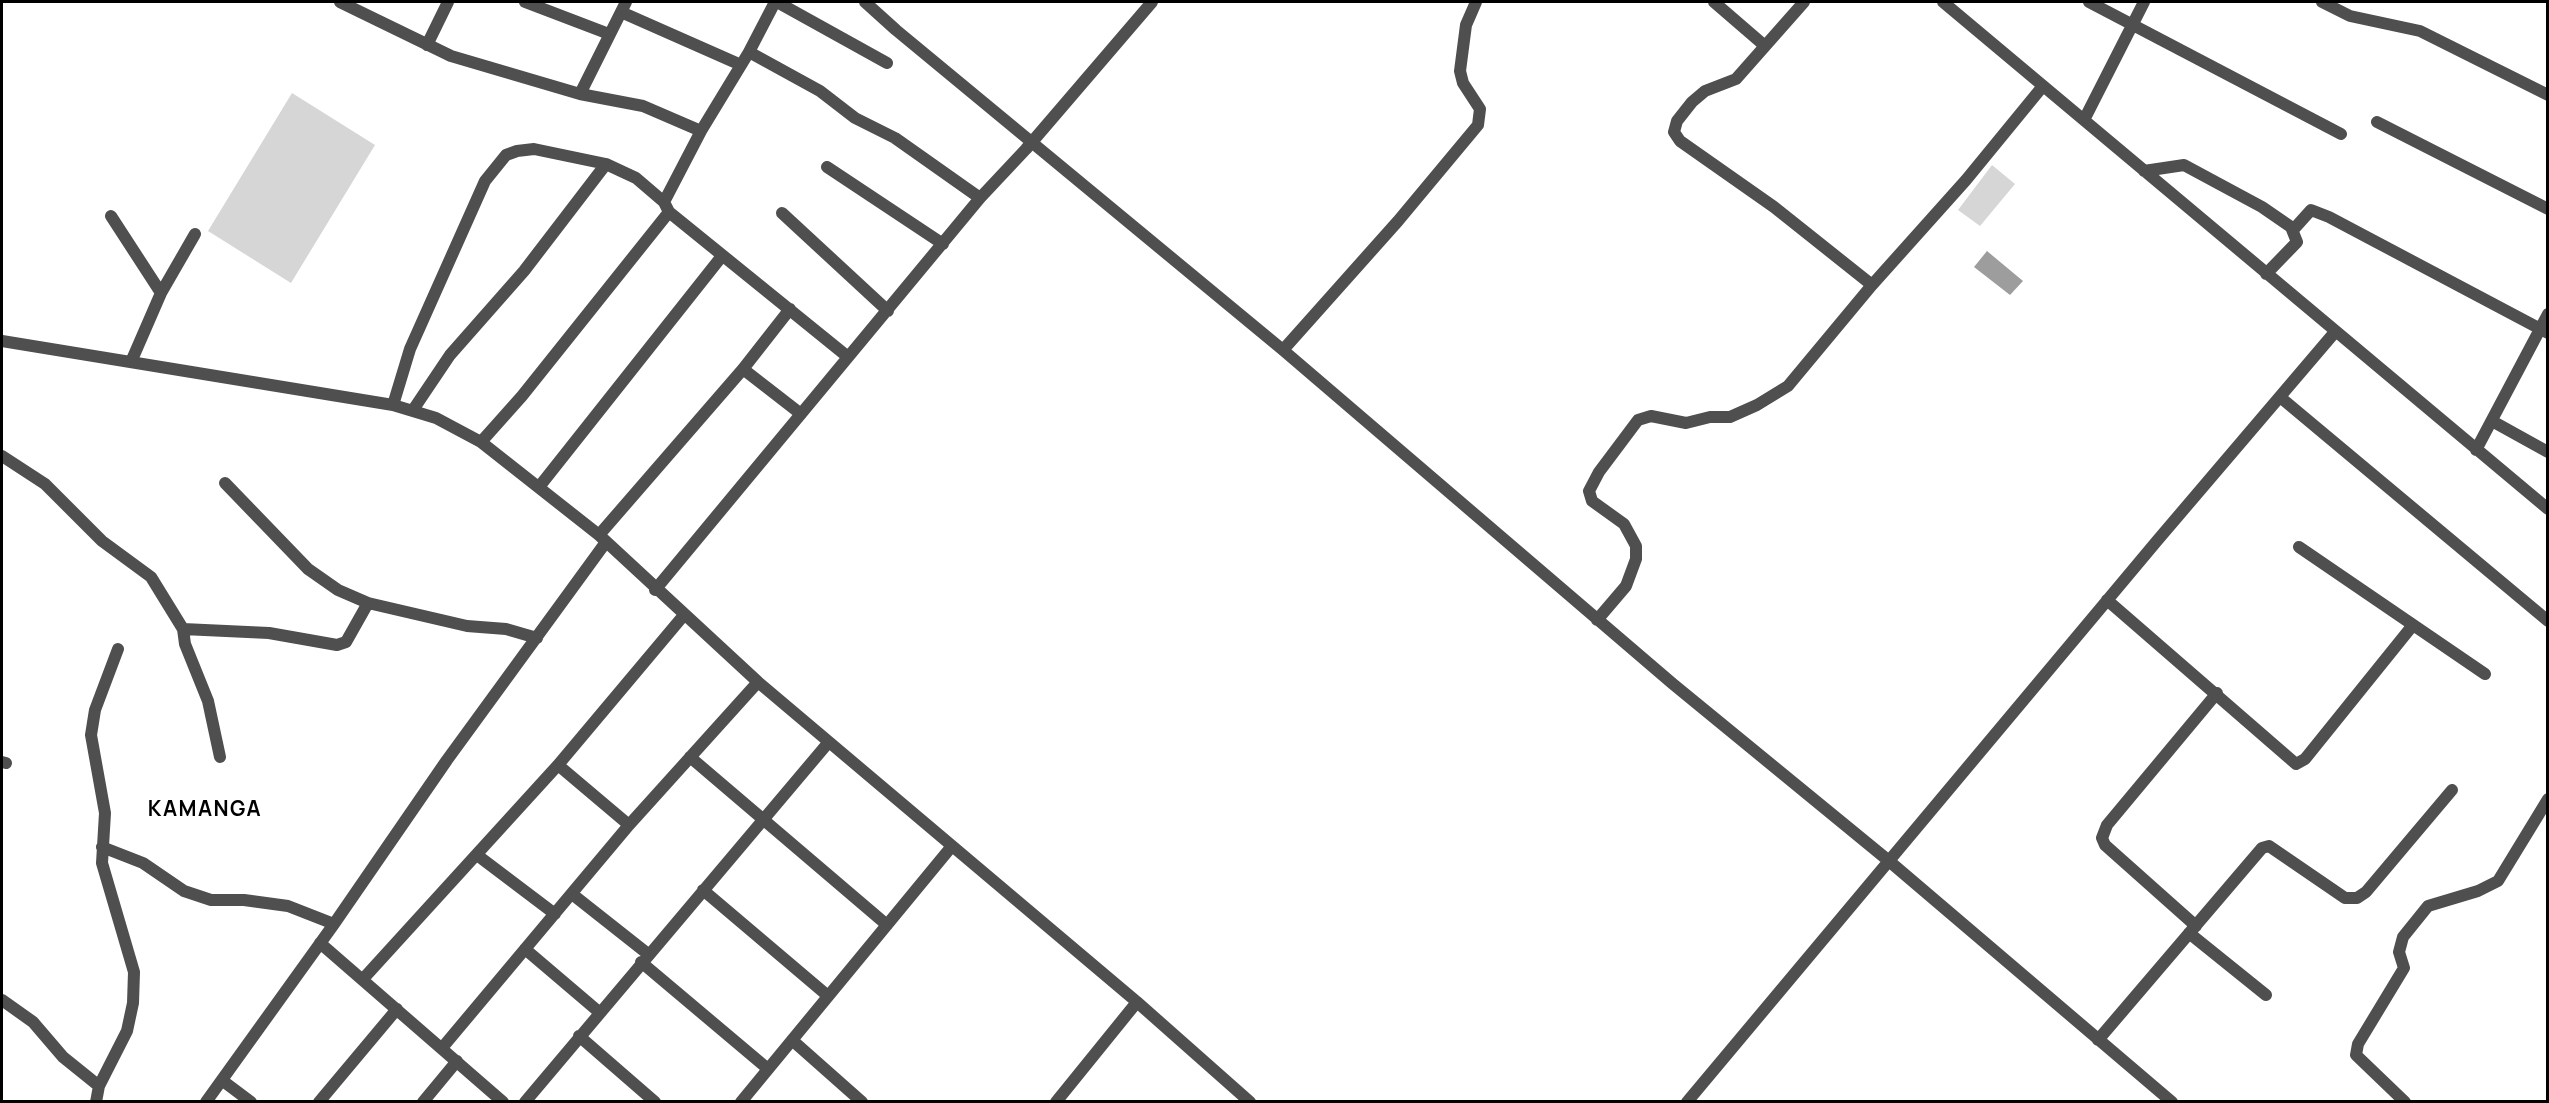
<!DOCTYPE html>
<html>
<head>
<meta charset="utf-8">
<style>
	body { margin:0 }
	#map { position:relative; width:2549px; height:1103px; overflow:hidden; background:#fff; font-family:Manrope,sans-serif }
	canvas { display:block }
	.frame { position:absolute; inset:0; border:3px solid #000; pointer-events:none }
</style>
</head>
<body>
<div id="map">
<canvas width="2549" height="1103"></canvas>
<div class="frame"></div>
</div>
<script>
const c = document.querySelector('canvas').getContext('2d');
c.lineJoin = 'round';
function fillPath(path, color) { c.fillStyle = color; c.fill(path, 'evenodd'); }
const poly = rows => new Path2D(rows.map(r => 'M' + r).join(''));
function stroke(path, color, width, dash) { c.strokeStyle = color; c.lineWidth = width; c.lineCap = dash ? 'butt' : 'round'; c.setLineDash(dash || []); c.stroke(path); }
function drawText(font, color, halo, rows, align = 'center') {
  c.font = font + ' Manrope,sans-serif'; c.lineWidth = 4.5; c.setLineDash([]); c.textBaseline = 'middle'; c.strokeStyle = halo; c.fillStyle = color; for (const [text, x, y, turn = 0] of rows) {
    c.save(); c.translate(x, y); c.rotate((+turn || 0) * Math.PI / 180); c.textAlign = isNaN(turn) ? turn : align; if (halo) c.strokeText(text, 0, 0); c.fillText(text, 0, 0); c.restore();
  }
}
fillPath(poly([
	[292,93,375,145,291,283,208,231],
	[1992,165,2015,184,1980,226,1958,210]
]), '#d6d6d6');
fillPath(poly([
	[1987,251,2023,281,2010,295,1974,267]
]), '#9d9d9d');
stroke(poly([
	[340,2,451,56,580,94,643,106,701,131,664,202],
	[525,2,609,34],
	[777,2,887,63],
	[865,2,896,30,1283,350,1673,684,1889,861,2172,1102],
	[1714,2,1765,46],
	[1804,2,1736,79,1705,91,1692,102,1677,121,1674,132,1680,141,1774,207,1872,285],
	[1943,2,2548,509],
	[2089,2,2341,134],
	[2322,2,2350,16,2420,31,2548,95],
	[621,12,741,65],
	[427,45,448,2],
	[749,52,820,91,855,118,895,138,980,198],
	[580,94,626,2],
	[2084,120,2144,2],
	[2377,122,2548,209],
	[701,131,749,52,775,2],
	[827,167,943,244],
	[2144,171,2184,165,2262,207,2291,227,2297,242,2266,274],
	[782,213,888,311],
	[111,216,161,293],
	[2293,230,2311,210,2329,217,2548,333],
	[2,341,393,405,436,418,481,442,599,535,758,682,1137,1002,1250,1102],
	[1283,350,1398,221,1478,125,1480,109,1463,83,1460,71,1466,25,1476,2],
	[131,362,161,293,195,234],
	[743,369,801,414],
	[2280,397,2548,621],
	[393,405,410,349,485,181,506,155,517,151,534,149,606,164,636,178,664,202,669,212,848,357],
	[413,410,450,355,524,271,606,164],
	[2492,421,2548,452],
	[481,442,522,396,669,212],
	[2476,450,2548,314],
	[2,456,45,484,102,541,151,577,183,629,185,644,208,701,220,757],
	[225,483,308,569,338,590,368,603,467,626,506,629,537,638],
	[539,487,722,256],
	[599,535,743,369,790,309],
	[2299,547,2485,674],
	[655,590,980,198,1026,149,1152,2],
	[2107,600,2296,764,2305,759,2413,625],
	[1597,620,1626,586,1636,559,1636,546,1624,524,1592,501,1589,491,1599,472,1638,420,1651,416,1686,423,1710,417,1730,417,1757,405,1788,386,1872,285,1966,180,2043,86],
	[183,629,269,633,337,645,346,642,368,603],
	[690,757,887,925],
	[2,762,6,763],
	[558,765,629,825],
	[102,847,143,863,184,891,211,900,244,900,288,906,334,924],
	[477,855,555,914],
	[703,890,828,996],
	[572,894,648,954],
	[2196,926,2105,845,2102,838,2107,825,2217,693],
	[2189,933,2266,995],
	[320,943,503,1102],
	[525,949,599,1012],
	[641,962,768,1069],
	[363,979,558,765,684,615],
	[2,1000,33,1022,63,1057,99,1086],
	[579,1036,655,1102],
	[792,1040,862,1102],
	[2098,1040,2262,848,2269,846,2345,898,2357,898,2366,892,2452,790],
	[442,1048,629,825,758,682],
	[223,1081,251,1102],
	[96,1102,99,1086,127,1031,133,1003,134,972,102,863,105,813,91,735,95,710,118,649],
	[206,1102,334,924,447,760,606,542],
	[319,1102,397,1009],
	[423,1102,457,1061],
	[525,1102,828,743],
	[741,1102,952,846],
	[1056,1102,1137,1002],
	[1687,1102,2156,542,2335,332],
	[2405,1102,2356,1055,2358,1044,2404,968,2399,952,2403,937,2428,906,2478,891,2498,881,2548,799]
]), '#4f4f4f', 12);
c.letterSpacing = '1.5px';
drawText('bold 21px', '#000', '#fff', [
	["KAMANGA",205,810]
]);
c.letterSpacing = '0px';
</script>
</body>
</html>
